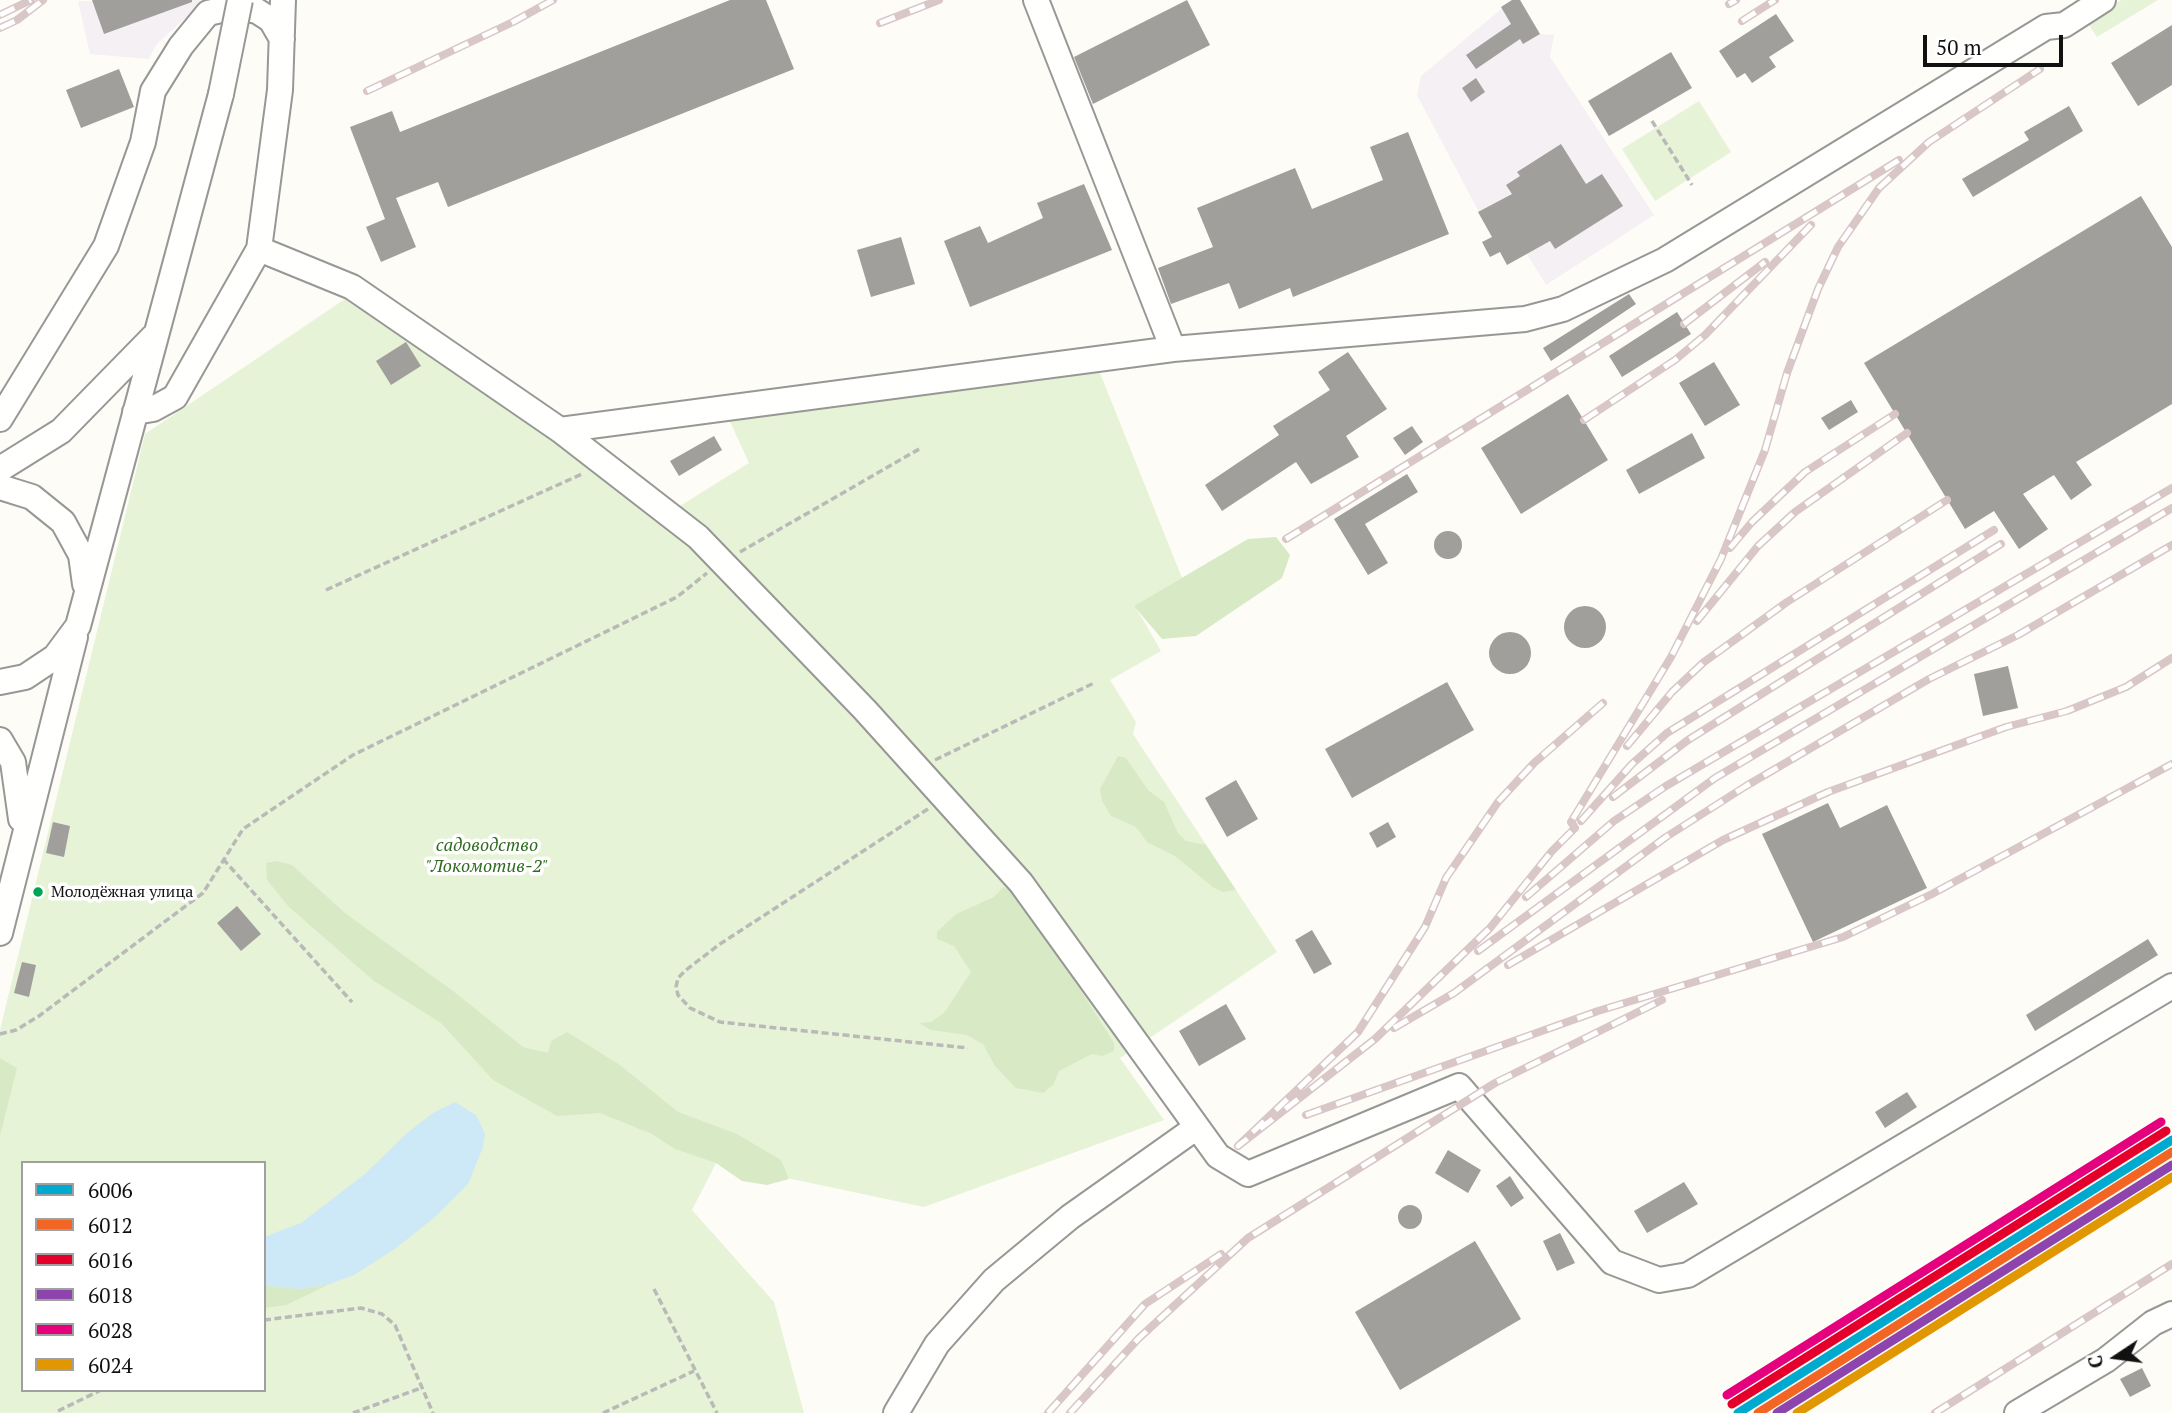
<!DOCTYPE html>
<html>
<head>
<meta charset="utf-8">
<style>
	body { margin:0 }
	#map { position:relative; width:2172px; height:1413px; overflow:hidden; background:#fdfcf7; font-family:"PT Serif",serif }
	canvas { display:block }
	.legend { position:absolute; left:21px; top:1161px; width:245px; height:231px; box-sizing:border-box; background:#fff; border:2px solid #a0a0a0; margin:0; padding:9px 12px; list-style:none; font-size:21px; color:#111 }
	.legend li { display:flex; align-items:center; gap:14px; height:35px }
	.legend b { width:35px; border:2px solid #a0a0a0 }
	.north { position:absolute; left:2081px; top:1322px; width:70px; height:70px; -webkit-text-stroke:5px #fff; paint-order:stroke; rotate:257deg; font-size:19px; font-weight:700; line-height:28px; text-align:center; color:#111 }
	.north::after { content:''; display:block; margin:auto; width:24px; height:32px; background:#111; clip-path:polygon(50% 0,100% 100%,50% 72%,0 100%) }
	.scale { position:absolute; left:1923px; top:35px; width:140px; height:32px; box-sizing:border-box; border:4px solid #111; border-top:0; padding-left:9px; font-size:21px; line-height:24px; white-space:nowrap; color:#111; -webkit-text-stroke:5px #fff; paint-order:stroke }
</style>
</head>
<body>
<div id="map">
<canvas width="2172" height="1413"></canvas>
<ul class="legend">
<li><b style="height:9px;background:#00a9ce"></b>6006</li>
<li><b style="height:9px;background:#f26522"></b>6012</li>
<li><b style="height:9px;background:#e4002b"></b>6016</li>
<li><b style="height:9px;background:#8e44ad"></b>6018</li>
<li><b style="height:9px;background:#e5007d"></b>6028</li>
<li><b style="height:9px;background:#e09702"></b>6024</li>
</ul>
<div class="north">С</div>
<div class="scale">50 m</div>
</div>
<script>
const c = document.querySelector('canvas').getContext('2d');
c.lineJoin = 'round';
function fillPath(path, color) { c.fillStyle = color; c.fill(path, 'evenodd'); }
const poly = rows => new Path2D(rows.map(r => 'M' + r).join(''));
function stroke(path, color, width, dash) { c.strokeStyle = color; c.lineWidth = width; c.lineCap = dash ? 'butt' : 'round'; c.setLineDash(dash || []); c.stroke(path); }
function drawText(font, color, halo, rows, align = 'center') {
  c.font = font + ' "PT Serif",serif'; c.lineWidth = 7; c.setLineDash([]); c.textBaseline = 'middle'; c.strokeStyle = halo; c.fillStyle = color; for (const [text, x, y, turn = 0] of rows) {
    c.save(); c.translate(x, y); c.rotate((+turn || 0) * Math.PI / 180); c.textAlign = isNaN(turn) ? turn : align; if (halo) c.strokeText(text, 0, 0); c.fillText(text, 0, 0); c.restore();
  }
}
fillPath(poly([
	[205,0,156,45,149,59,90,54,78,1],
	[1512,0,1520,0,1540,34,1554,35,1550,57,1654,215,1546,285,1527,254,1507,265,1417,95,1421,76]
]), '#f5f0f3');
fillPath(poly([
	[2121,0,2158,0,2097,37,2087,22],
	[1699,101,1731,152,1655,201,1622,149],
	[345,299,586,462,659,519,749,463,727,415,1098,368,1182,578,1135,606,1161,651,1110,680,1136,722,1133,734,1277,952,1120,1058,1164,1120,924,1207,716,1163,692,1210,774,1302,804,1413,0,1413,0,1030,145,434],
	[23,1163,264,1163,264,1390,23,1390]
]), '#e7f3d7');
fillPath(poly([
	[1276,537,1290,555,1282,578,1196,636,1162,639,1134,606,1248,539],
	[1118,756,1126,758,1148,790,1164,802,1178,833,1186,841,1206,845,1236,890,1223,892,1214,888,1175,856,1147,842,1136,827,1111,816,1102,801,1100,789],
	[277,861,292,865,345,913,453,991,523,1047,548,1053,551,1041,567,1032,620,1065,678,1112,737,1134,781,1160,789,1179,767,1185,742,1181,716,1163,675,1149,652,1134,600,1113,557,1116,493,1080,441,1023,374,981,289,907,267,880,266,863],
	[1003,887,1012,890,1042,929,1114,1043,1114,1051,1102,1056,1092,1054,1059,1071,1053,1085,1043,1093,1016,1088,995,1066,983,1044,967,1035,931,1030,919,1023,931,1022,945,1012,971,972,954,946,937,939,937,932,956,914,994,897],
	[0,1058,17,1068,0,1136],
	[330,1284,286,1305,264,1308,264,1285,299,1289]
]), '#d8eac5');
fillPath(poly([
	[455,1102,476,1115,485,1134,483,1147,468,1184,435,1217,396,1248,354,1275,330,1284,299,1289,264,1285,264,1237,301,1223,365,1174,407,1133,433,1113]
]), '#cde8f7');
fillPath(poly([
	[92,0,192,0,192,2,104,34],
	[730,0,766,0,794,69,448,207,438,182,396,198,416,247,381,262,366,227,385,219,350,127,392,111,400,132],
	[1187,0,1210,45,1093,104,1074,57],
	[1512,0,1520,0,1540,34,1523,44,1520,39,1476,69,1466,55,1511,24,1501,7],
	[1776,14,1794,41,1769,57,1776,67,1752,83,1745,73,1737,78,1719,51],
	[2172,25,2172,85,2138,106,2111,63],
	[1671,52,1692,88,1609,136,1588,101],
	[119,69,134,107,81,128,66,90],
	[1476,78,1485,92,1471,102,1462,88],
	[2069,106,2083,131,1973,197,1962,179,2029,140,2024,132],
	[1408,132,1449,234,1293,297,1290,288,1239,309,1229,283,1171,304,1158,268,1213,247,1197,208,1295,168,1312,209,1383,180,1370,147],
	[1561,144,1586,184,1602,174,1623,206,1555,249,1550,241,1507,265,1500,252,1490,257,1482,242,1492,237,1478,212,1512,194,1506,185,1520,176,1517,172],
	[1084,184,1112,250,970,307,944,241,980,226,988,243,1043,218,1037,203],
	[2141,196,2172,247,2172,404,2076,462,2092,485,2071,500,2054,475,2023,494,2048,529,2019,549,1994,511,1965,529,1864,363],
	[901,237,915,284,871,297,857,250],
	[1629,294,1636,304,1551,361,1543,348],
	[1677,312,1691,334,1622,377,1609,356],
	[406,342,421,366,391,385,376,361],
	[1348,352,1387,409,1346,436,1359,457,1311,484,1296,462,1222,511,1205,485,1279,435,1273,426,1330,390,1318,372],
	[1714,362,1740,405,1705,426,1679,383],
	[1568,394,1608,460,1521,514,1481,448],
	[1851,400,1858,412,1829,430,1821,418],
	[1412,426,1423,442,1405,455,1393,438],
	[1692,433,1705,458,1639,494,1626,470],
	[714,436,722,450,679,476,670,461],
	[1407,474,1418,492,1365,524,1388,563,1368,575,1334,519],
	'1434 545a14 14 0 1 1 28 0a14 14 0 1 1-28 0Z',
	'1564 627a21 21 0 1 1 42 0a21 21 0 1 1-42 0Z',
	'1489 653a21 21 0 1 1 42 0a21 21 0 1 1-42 0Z',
	[2008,666,2018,708,1983,716,1974,674],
	[1447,682,1474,730,1352,798,1325,749],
	[1236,780,1258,819,1227,837,1205,798],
	[1828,803,1840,828,1887,805,1927,888,1813,942,1762,834],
	[53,822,70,826,64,857,46,853],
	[1388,822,1396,837,1377,848,1369,833],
	[237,906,261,934,241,951,217,923],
	[1312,930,1332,964,1314,974,1295,940],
	[2148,939,2158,955,2035,1031,2026,1015],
	[22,962,36,965,29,997,14,993],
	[1226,1004,1246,1039,1199,1066,1179,1031],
	[1907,1092,1917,1107,1885,1128,1875,1112],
	[1448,1150,1481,1170,1468,1193,1435,1173],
	[1510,1176,1524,1198,1511,1207,1496,1186],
	[1684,1182,1698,1204,1647,1233,1634,1211],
	'1398 1217a12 12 0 1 1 24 0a12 12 0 1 1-24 0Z',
	[1560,1233,1575,1263,1557,1271,1543,1241],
	[1475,1241,1521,1319,1400,1390,1355,1312],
	[2142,1368,2151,1386,2130,1397,2120,1379]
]), '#a19f9c');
const minor = poly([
	[1036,0,1173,349],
	[259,249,280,90,283,0],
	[135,412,153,409,175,397,259,249,352,287,560,430,698,537,865,710,1021,883,1218,1156,1248,1174,1459,1086,1612,1262,1659,1280,1688,1275,2172,986],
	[0,419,106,246,143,142,153,91,181,46,208,13,234,7,257,11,271,20,282,39],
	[560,430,1173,349,1525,319,1563,309,1665,260,2046,27,2064,25,2103,0],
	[0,469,61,431,153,337],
	[0,487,32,497,63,522,81,555,85,584],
	[0,682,25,677,55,657,78,626,221,94],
	[0,740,13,762,21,819],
	[0,933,75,637],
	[896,1413,937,1344,994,1280,1070,1217,1197,1127],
	[2017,1413,2106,1360,2153,1323,2172,1314]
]);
stroke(minor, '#979795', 28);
stroke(poly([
	[1652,121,1692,185],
	[740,552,921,448],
	[326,590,582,474],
	[935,760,1094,683],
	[928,809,720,944,686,970,678,978,676,987,678,995,690,1008,720,1022,968,1048],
	[223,859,352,1002],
	[0,1034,16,1030,39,1016,203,893,243,829,353,755,677,597,707,573],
	[654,1289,717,1413],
	[264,1320,361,1308,382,1314,395,1325,433,1413],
	[58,1411,101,1390],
	[353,1413,421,1388],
	[603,1413,694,1371]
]), '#b9b9b8', 3.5, [7, 3.5]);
stroke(minor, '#fffffe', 24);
const rail = poly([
	[1729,4,1736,0],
	[0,15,31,0],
	[1742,21,1775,0],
	[880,23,939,0],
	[0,28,17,20,43,0],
	[367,91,513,22,553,0],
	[1684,324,1765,262],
	[1584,420,1675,360,1705,335,1811,225],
	[1286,539,1899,160],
	[1730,548,1752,522,1805,472,1895,414],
	[1697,621,1758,546,1795,512,1907,433],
	[1603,703,1534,763,1498,802,1446,878,1425,927,1358,1032,1238,1146,1375,1039,1490,928,1552,851,1575,828,1571,822,1671,657,1721,559,1765,450,1787,373,1818,289,1838,247,1879,188,1929,142,2040,69],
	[1627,746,1672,692,1704,662,1787,602,1947,500],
	[1613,797,1688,740,2001,544],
	[1581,821,1632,764,1667,733,1994,530],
	[1526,897,1614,821,1666,786,2172,488],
	[1478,951,1715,778,2172,508],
	[1508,965,1723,840,1828,792,2006,727,2067,711,2126,687,2172,658],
	[1394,1028,1454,993,1666,837,1746,786,1929,679,2018,635,2172,545],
	[1306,1115,1598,1011,1843,937,1932,894,2172,764],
	[1048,1413,1145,1304,1221,1254],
	[1070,1413,1138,1339,1248,1238,1495,1083,1662,1000],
	[1935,1413,2172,1264]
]);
stroke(rail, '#d9c6c7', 8);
stroke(rail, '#fff', 5, [16]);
const minorBridge = poly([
	[221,94,240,0]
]);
stroke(minorBridge, '#979795', 28, []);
stroke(minorBridge, '#fffffe', 24);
stroke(poly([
	[1738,1413,2172,1140]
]), '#00a9ce', 9);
stroke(poly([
	[1758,1413,2172,1152]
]), '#f26522', 9);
stroke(poly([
	[1732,1404,2166,1131]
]), '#e4002b', 9);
stroke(poly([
	[1777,1413,2172,1165]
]), '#8e44ad', 9);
stroke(poly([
	[1727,1395,2161,1122]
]), '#e5007d', 9);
stroke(poly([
	[1797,1413,2172,1177]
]), '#e09702', 9);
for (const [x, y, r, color] of [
	[38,892,6,"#00a651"]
]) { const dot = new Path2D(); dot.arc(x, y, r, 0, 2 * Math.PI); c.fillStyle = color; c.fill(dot); stroke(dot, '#fff', 2.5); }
drawText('16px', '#111', '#fff', [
	["Молодёжная улица",51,892]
], 'left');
drawText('italic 18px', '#2f6b1f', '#fff', [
	["садоводство",487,846],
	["\"Локомотив-2\"",487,867]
]);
</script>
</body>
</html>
